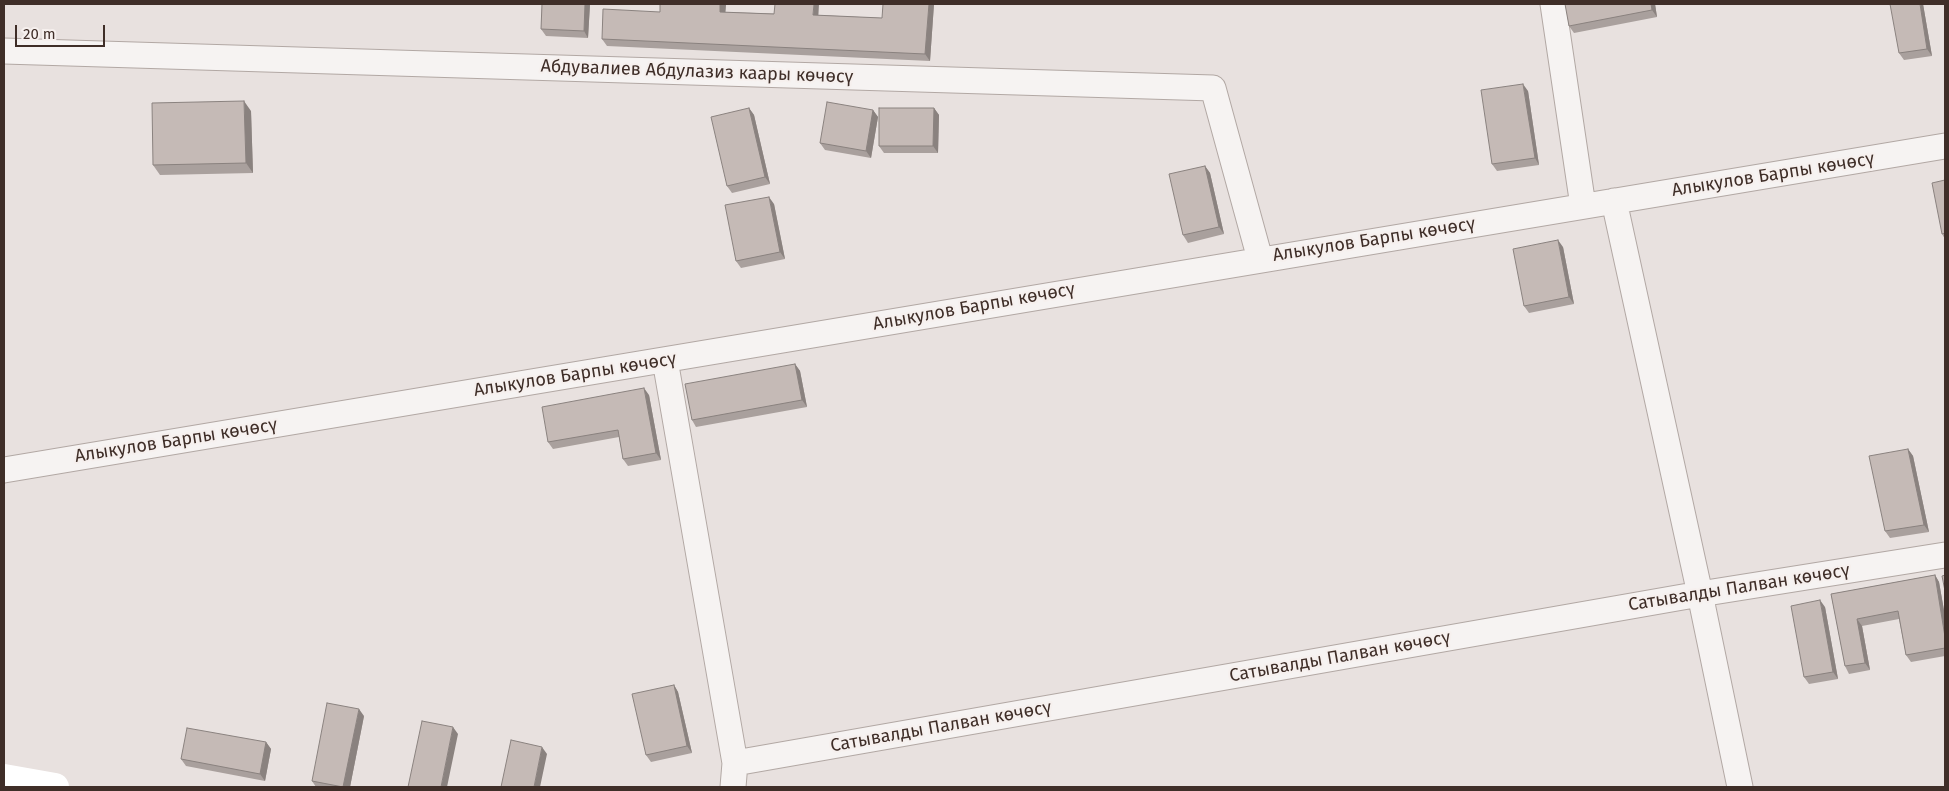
<!DOCTYPE html>
<html>
<head>
<meta charset="utf-8">
<style>
	body { margin:0 }
	#map { position:relative; width:1949px; height:791px; overflow:hidden; background:#e8e1df; font-family:"Fira Sans",sans-serif }
	canvas { display:block }
	.frame { position:absolute; inset:0; border:5px solid #3f2e28; pointer-events:none }
	.scale { position:absolute; left:15px; top:25px; width:90px; height:22px; box-sizing:border-box; border:2px solid #3f2e28; border-top:0; padding-left:6px; font-size:15px; line-height:18px; white-space:nowrap; color:#3f2e28; -webkit-text-stroke:4px #f6f0ee; paint-order:stroke }
</style>
</head>
<body>
<div id="map">
<canvas width="1949" height="791"></canvas>
<div class="frame"></div>
<div class="scale">20 m</div>
</div>
<script>
const c = document.querySelector('canvas').getContext('2d');
c.lineJoin = 'round';
const poly = rows => new Path2D(rows.map(r => 'M' + r).join(''));
function stroke(path, color, width, dash) { c.strokeStyle = color; c.lineWidth = width; c.lineCap = dash ? 'butt' : 'round'; c.setLineDash(dash || []); c.stroke(path); }
function fillPath(path, color) { c.fillStyle = color; c.fill(path, 'evenodd'); }
function drawText(font, color, halo, rows, align = 'center') {
  c.font = font + ' "Fira Sans",sans-serif'; c.lineWidth = 4.5; c.setLineDash([]); c.textBaseline = 'middle'; c.strokeStyle = halo; c.fillStyle = color; for (const [text, x, y, turn = 0] of rows) {
    c.save(); c.translate(x, y); c.rotate((+turn || 0) * Math.PI / 180); c.textAlign = isNaN(turn) ? turn : align; if (halo) c.strokeText(text, 0, 0); c.fillText(text, 0, 0); c.restore();
  }
}
const minor = poly([
	[1553,4,1583,206],
	[4,51,1213,88,1260,259],
	[1614,201,1700,594,1740,787],
	[665,360,735,763,733,787],
	[4,470,1945,146],
	[735,763,1700,594,1945,555]
]);
stroke(minor, '#b2a8a4', 27);
stroke(minor, '#f6f3f2', 25);
stroke(poly([
	[4,778,55,787]
]), '#fff', 28);
fillPath(poly([
	[542,4,590,4,588,38,546,36,541,29],
	[660,4,726,4,725,12,818,15,882,18,934,4,930,61,607,46,602,39,660,12],
	[1655,4,1657,17,1574,33,1569,26],
	[1923,4,1932,56,1904,60,1899,53],
	[1528,91,1539,165,1497,171,1492,164],
	[749,108,754,115,770,184,732,193,727,186],
	[934,108,939,115,938,153,884,153,879,146],
	[873,110,878,117,871,158,825,150,820,143],
	[251,111,253,173,160,175,153,165],
	[1205,166,1210,173,1224,234,1188,243,1183,235],
	[1945,180,1945,239,1942,234],
	[774,204,785,259,741,268,736,261],
	[1563,247,1574,304,1529,313,1524,306],
	[795,364,800,371,807,407,696,427,692,420],
	[649,395,661,460,628,466,623,459,619,437,553,449,548,442],
	[1908,449,1913,456,1929,532,1890,538,1885,531],
	[1935,575,1939,582,1945,616,1945,656,1911,662,1906,655,1899,619,1862,626,1870,670,1849,674,1845,666,1831,594],
	[1825,607,1838,679,1809,684,1804,677],
	[674,685,678,692,692,753,651,762,646,755],
	[364,716,350,787,316,787,312,781],
	[266,742,271,749,265,781,186,766,181,759]
]), '#a9a09d');
fillPath(poly([
	[585,4,590,4,588,38,584,31],
	[720,4,726,4,725,19,720,12],
	[814,4,819,4,818,22,813,15],
	[929,4,934,4,930,61,925,54],
	[1651,4,1655,4,1657,17,1652,10],
	[1920,4,1923,4,1932,56,1927,49],
	[1523,84,1528,91,1539,165,1535,158],
	[244,101,251,111,253,173,246,163],
	[749,108,754,115,770,184,765,177],
	[934,108,939,115,938,153,933,146],
	[873,110,878,117,871,158,866,151],
	[1205,166,1210,173,1224,234,1219,227],
	[769,197,774,204,785,259,780,252],
	[1558,240,1563,247,1574,304,1569,297],
	[795,364,800,371,807,407,802,400],
	[644,388,649,395,661,460,656,453],
	[1908,449,1913,456,1929,532,1924,525],
	[1935,575,1939,582,1945,616,1945,637],
	[1820,600,1825,607,1838,679,1833,672],
	[1857,619,1862,626,1870,670,1865,663],
	[674,685,678,692,692,753,687,746],
	[359,709,364,716,350,787,343,787],
	[453,727,458,734,447,787,441,787],
	[266,742,271,749,265,781,260,774],
	[542,747,547,754,540,787,534,787]
]), '#8a827f');
const building = poly([
	[542,4,585,4,584,31,541,29,542,4],
	[660,4,720,4,720,12,774,14,775,4,814,4,813,15,882,18,883,4,929,4,925,54,602,39,603,9,660,12,660,4],
	[1565,4,1651,4,1652,10,1569,26,1565,4],
	[1890,4,1920,4,1927,49,1899,53,1890,4],
	[1523,84,1535,158,1492,164,1481,90,1523,84],
	[244,101,246,163,153,165,152,103,244,101],
	[827,102,873,110,866,151,820,143,827,102],
	[749,108,765,177,727,186,711,117,749,108],
	[879,108,934,108,933,146,879,146,879,108],
	[1205,166,1219,227,1183,235,1169,174,1205,166],
	[1945,180,1945,233,1942,234,1932,183,1945,180],
	[769,197,780,252,736,261,725,205,769,197],
	[1558,240,1569,297,1524,306,1513,249,1558,240],
	[795,364,802,400,692,420,685,384,795,364],
	[644,388,656,453,623,459,618,430,548,442,542,407,644,388],
	[1908,449,1924,525,1885,531,1869,456,1908,449],
	[1935,575,1945,637,1945,648,1906,655,1898,611,1857,619,1865,663,1845,666,1831,594,1935,575],
	[1945,575,1945,591,1942,576,1945,575],
	[1820,600,1833,672,1804,677,1791,606,1820,600],
	[674,685,687,746,646,755,632,694,674,685],
	[327,703,359,709,343,787,312,781,327,703],
	[422,721,453,727,441,787,408,787,422,721],
	[187,728,266,742,260,774,181,759,187,728],
	[511,740,542,747,534,787,501,787,511,740]
]);
fillPath(building, '#c5bab6');
stroke(building, '#8a827f', 1);
drawText('18px', '#3f2e28', '#f6f0ee', [
	["Абдувалиев Абдулазиз каары көчөсү",697,72,2],
	["Алыкулов Барпы көчөсү",1773,175,-9],
	["Алыкулов Барпы көчөсү",1374,240,-9],
	["Алыкулов Барпы көчөсү",974,307,-10],
	["Алыкулов Барпы көчөсү",575,375,-9],
	["Алыкулов Барпы көчөсү",176,441,-9],
	["Сатывалды Палван көчөсү",1739,588,-9],
	["Сатывалды Палван көчөсү",1340,657,-10],
	["Сатывалды Палван көчөсү",941,727,-10]
]);
</script>
</body>
</html>
